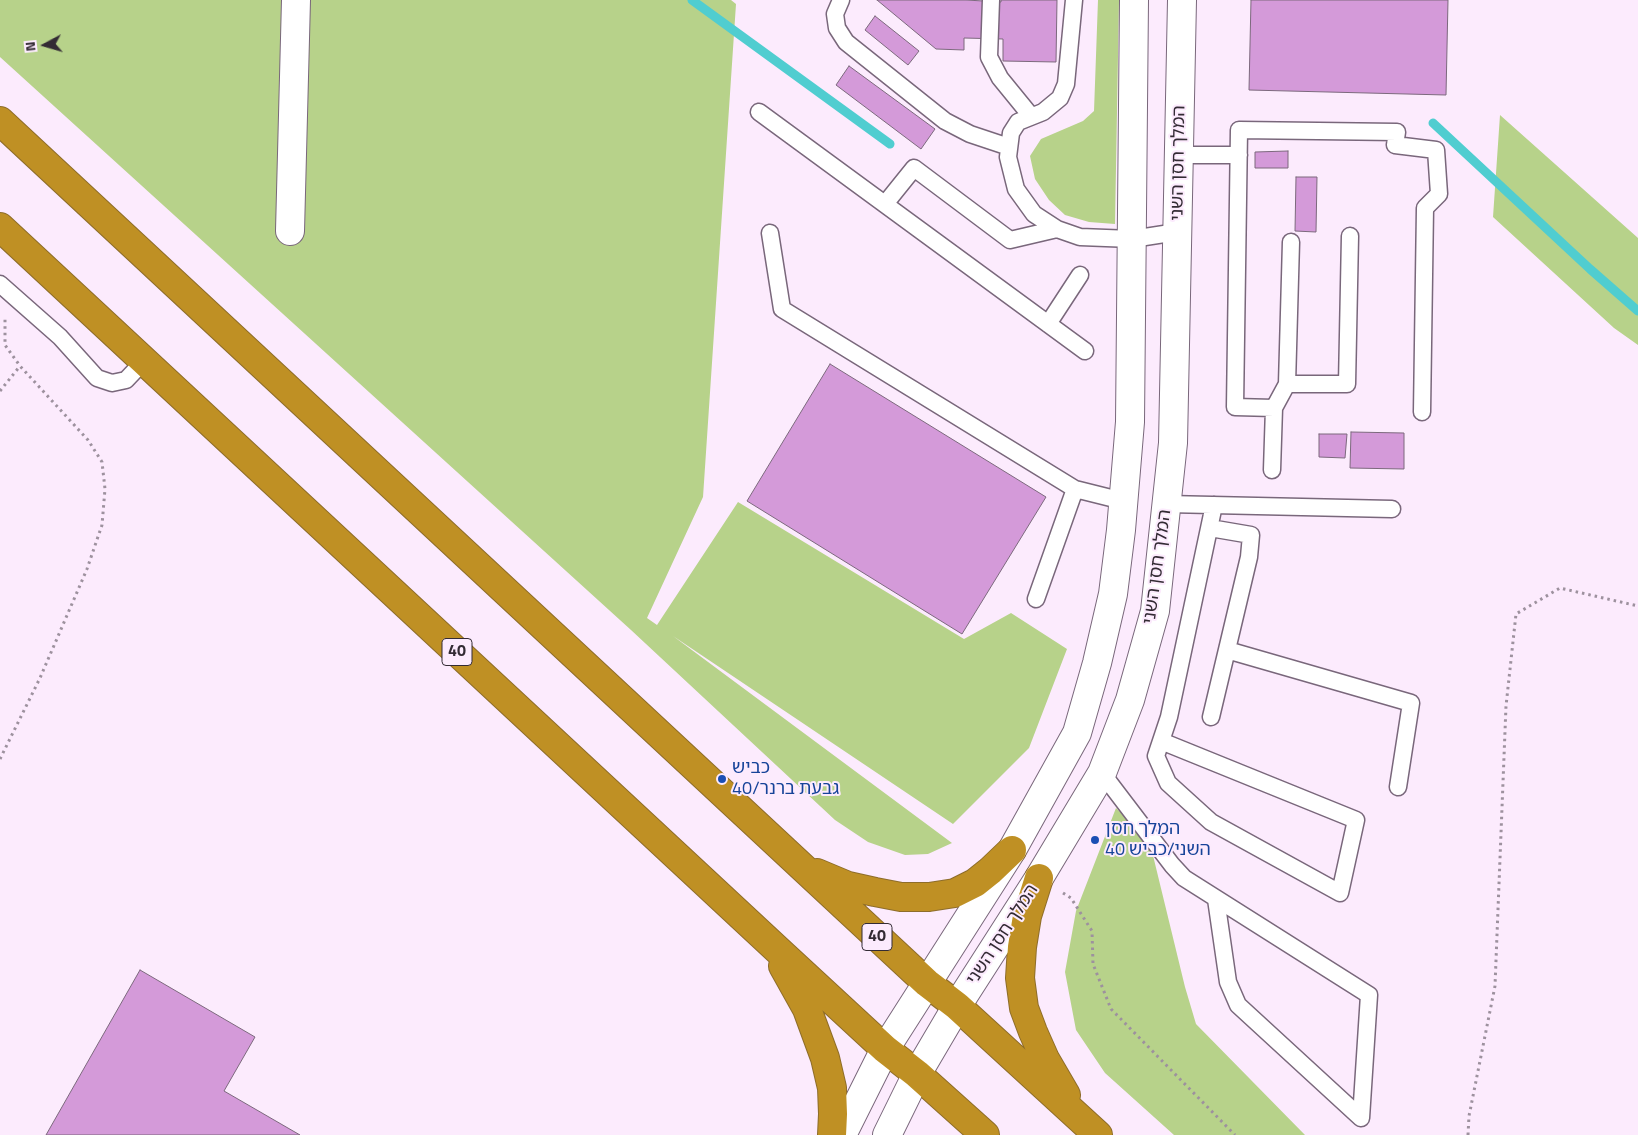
<!DOCTYPE html>
<html>
<head>
<meta charset="utf-8">
<style>
	body { margin:0 }
	#map { position:relative; width:1638px; height:1135px; overflow:hidden; background:#fcebfd; font-family:"Titillium Web",sans-serif }
	canvas { display:block }
	.north { position:absolute; left:20px; top:20px; width:50px; height:50px; -webkit-text-stroke:4px #fcebfd; paint-order:stroke; rotate:264deg; font-size:14px; font-weight:700; line-height:20px; text-align:center; color:#332b34 }
	.north::after { content:''; display:block; margin:auto; width:18px; height:22px; background:#332b34; clip-path:polygon(50% 0,100% 100%,50% 72%,0 100%) }
</style>
</head>
<body>
<div id="map">
<canvas width="1638" height="1135"></canvas>
<div class="north">N</div>
</div>
<script>
const c = document.querySelector('canvas').getContext('2d');
c.lineJoin = 'round';
function fillPath(path, color) { c.fillStyle = color; c.fill(path, 'evenodd'); }
const poly = rows => new Path2D(rows.map(r => 'M' + r).join(''));
function stroke(path, color, width, dash) { c.strokeStyle = color; c.lineWidth = width; c.lineCap = dash ? 'butt' : 'round'; c.setLineDash(dash || []); c.stroke(path); }
function drawText(font, color, halo, rows, align = 'center') {
  c.font = font + ' "Titillium Web","Noto Sans Hebrew",sans-serif'; c.lineWidth = 4; c.setLineDash([]); c.textBaseline = 'middle'; c.strokeStyle = halo; c.fillStyle = color; for (const [text, x, y, turn = 0] of rows) {
    c.save(); c.translate(x, y); c.rotate((+turn || 0) * Math.PI / 180); c.textAlign = isNaN(turn) ? turn : align; if (halo) c.strokeText(text, 0, 0); c.fillText(text, 0, 0); c.restore();
  }
}
fillPath(poly([
	[0,0,731,0,736,4,703,497,647,618,657,625,738,502,964,639,1011,613,1067,649,1029,748,953,824,673,636,952,843,928,854,905,855,868,842,835,820,631,630,0,57],
	[1098,0,1119,0,1115,224,1089,222,1065,215,1049,200,1035,179,1030,156,1041,139,1083,121,1094,111],
	[1500,115,1638,238,1638,345,1614,328,1493,217],
	[1116,808,1149,839,1185,987,1196,1024,1305,1135,1174,1135,1105,1073,1076,1030,1065,972,1076,911]
]), '#b7d28a');
stroke(poly([
	[692,0,890,144],
	[1433,123,1590,269,1638,311]
]), '#50cdd0', 9);
const building = poly([
	[877,0,966,0,1001,2,1001,0,1057,0,1056,62,1003,61,1003,39,964,38,964,50,936,49,877,0],
	[1251,0,1448,0,1446,95,1249,90,1251,0],
	[875,16,919,51,908,65,865,30,875,16],
	[849,66,935,129,921,149,836,85,849,66],
	[1288,151,1288,168,1255,168,1255,152,1288,151],
	[1296,177,1317,177,1316,232,1295,231,1296,177],
	[830,364,1046,497,962,634,747,501,830,364],
	[1351,432,1404,433,1404,469,1350,468,1351,432],
	[1319,434,1347,434,1345,458,1319,457,1319,434],
	[140,970,255,1037,224,1091,300,1135,46,1135,140,970]
]);
fillPath(building, '#d49ad9');
stroke(building, '#7c697d', 1);
const lane = poly([
	[841,0,835,14,837,28,846,42,945,121,970,134,1009,147],
	[991,0,989,57,1000,78,1031,116],
	[1074,0,1066,84,1060,98,1043,112,1018,122,1011,133,1008,157,1016,189,1034,214,1057,229,1080,237,1132,239,1177,232],
	[759,112,1085,351],
	[1179,155,1239,155],
	[885,204,914,168,1010,240,1057,229],
	[770,233,782,309,1075,489,1123,501],
	[0,284,60,337,97,378,112,383,126,380,144,361],
	[1048,324,1080,275],
	[1287,384,1347,384,1350,236],
	[1274,408,1235,407,1239,130,1397,132,1395,145,1436,150,1439,194,1425,208,1422,412],
	[1272,470,1274,408,1287,384,1291,242],
	[1167,504,1392,509],
	[1210,528,1251,535,1249,557,1211,717],
	[1036,599,1075,489],
	[1227,650,1411,703,1398,787],
	[1161,741,1356,820,1340,893,1211,822,1168,783,1156,756,1169,717,1214,505],
	[1102,773,1172,865,1184,878,1369,995,1361,1118,1238,1005,1228,982,1216,899]
]);
const street = poly([
	[290,231,296,0]
]);
const secondary = poly([
	[842,1135,885,1049,1012,850,1077,733,1097,663,1113,594,1121,530,1130,422,1134,0],
	[887,1135,917,1074,957,1006,1039,878,1102,773,1130,700,1155,611,1173,443,1182,0]
]);
const highway = poly([
	[0,121,927,983,957,1006,1098,1135],
	[0,227,781,953,885,1049,917,1074,985,1135],
	[817,873,848,886,875,892,901,897,929,897,955,893,975,883,990,871,1012,850],
	[1039,878,1027,916,1022,947,1020,978,1024,1008,1033,1032,1045,1059,1066,1095],
	[783,966,807,1009,825,1058,832,1088,833,1114,832,1135]
]);
stroke(lane, '#79677b', 19);
stroke(street, '#79677b', 30);
stroke(secondary, '#79677b', 30);
stroke(highway, '#8e6d2a', 30);
stroke(poly([
	[0,391,20,366],
	[0,759,40,678,87,569,102,525,105,489,102,462,88,440,20,366,5,345,5,319],
	[1063,893,1071,898,1092,931,1093,964,1111,1009,1235,1135],
	[1468,1135,1469,1116,1495,986,1506,706,1516,614,1560,588,1638,606]
]), '#9d919e', 3, [2.5, 4]);
stroke(lane, '#fff', 16);
stroke(street, '#fff', 28);
stroke(secondary, '#fff', 28);
stroke(highway, '#bf9024', 28);
for (const [x, y, r, color] of [
	[722,779,5,"#1a4fb4"],
	[1095,840,5,"#1a4fb4"]
]) { const dot = new Path2D(); dot.arc(x, y, r, 0, 2 * Math.PI); c.fillStyle = color; c.fill(dot); stroke(dot, '#fcebfd', 2); }
for (const [x, y, w] of [
	[457,652,30],
	[877,937,30]
]) { const box = new Path2D(); box.roundRect(x - w / 2, y - 13.5, w, 27, 4); c.fillStyle = '#fcebfd'; c.fill(box); stroke(box, '#332b34', 1); }
drawText('bold 16px', '#332b34', null, [
	["40",457,652],
	["40",877,937]
]);
drawText('18px', '#332b34', '#fcebfd', [
	["המלך חסן השני",1179,163,-89],
	["המלך חסן השני",1158,567,-82],
	["המלך חסן השני",1003,935,-57]
]);
drawText('18px', '#164399', '#fcebfd', [
	["כביש",732,769],
	["40/גבעת ברנר",732,790],
	["המלך חסן",1105,830],
	["השני/כביש 40",1105,851]
], 'left');
</script>
</body>
</html>
